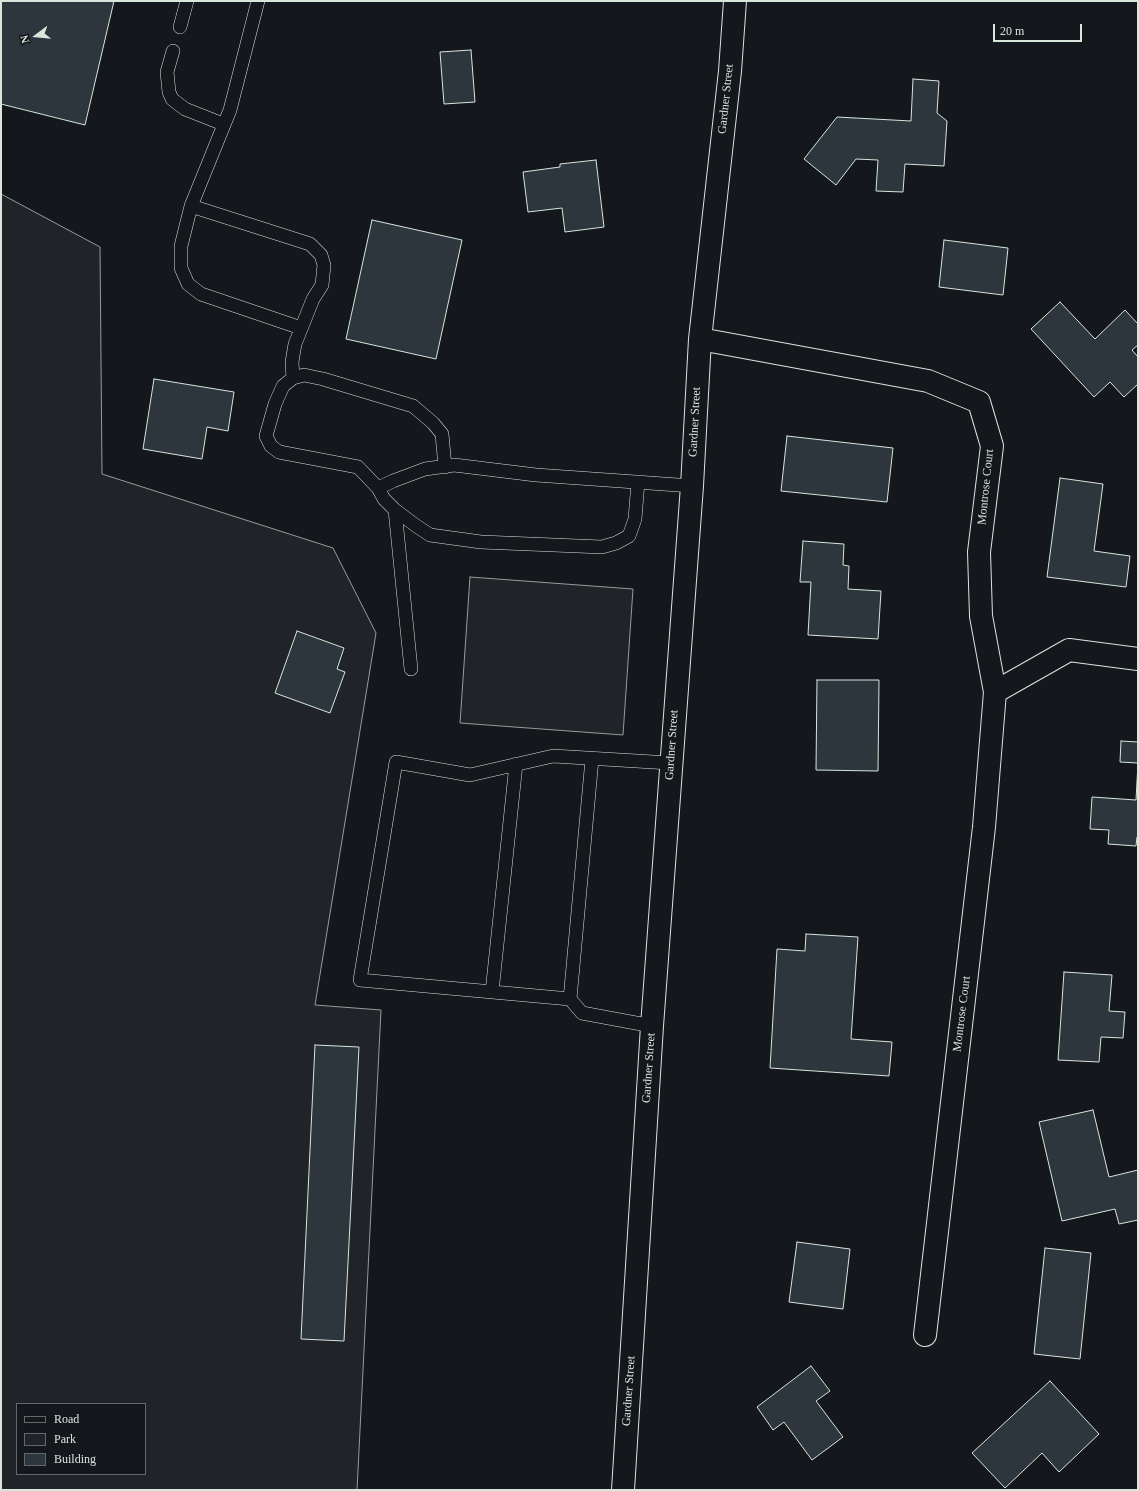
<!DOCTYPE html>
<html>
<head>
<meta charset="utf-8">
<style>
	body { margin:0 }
	#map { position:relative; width:1139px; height:1491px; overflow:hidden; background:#14181c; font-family:Georgia,serif }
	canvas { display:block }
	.frame { position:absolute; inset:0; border:2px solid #d8e6dc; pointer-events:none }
	.legend { position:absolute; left:16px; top:1403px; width:130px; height:72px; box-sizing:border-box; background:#14181c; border:1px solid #626a69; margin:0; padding:5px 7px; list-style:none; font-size:12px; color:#d8e6dc }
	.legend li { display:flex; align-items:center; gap:8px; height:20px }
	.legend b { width:20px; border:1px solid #626a69 }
	.north { position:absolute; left:16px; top:16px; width:40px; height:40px; -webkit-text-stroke:3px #14181c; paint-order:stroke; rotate:254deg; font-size:11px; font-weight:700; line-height:16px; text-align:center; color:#d8e6dc }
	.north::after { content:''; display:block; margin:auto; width:14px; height:18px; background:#d8e6dc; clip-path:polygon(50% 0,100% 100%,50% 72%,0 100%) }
	.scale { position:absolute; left:993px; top:24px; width:89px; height:18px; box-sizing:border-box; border:2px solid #d8e6dc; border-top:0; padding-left:5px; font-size:12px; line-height:14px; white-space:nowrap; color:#d8e6dc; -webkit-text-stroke:3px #14181c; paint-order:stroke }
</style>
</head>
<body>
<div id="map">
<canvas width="1139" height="1491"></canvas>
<div class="frame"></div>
<ul class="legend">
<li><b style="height:5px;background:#14181c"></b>Road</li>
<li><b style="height:11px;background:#202428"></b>Park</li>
<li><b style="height:11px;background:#2c363c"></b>Building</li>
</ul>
<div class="north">N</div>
<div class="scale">20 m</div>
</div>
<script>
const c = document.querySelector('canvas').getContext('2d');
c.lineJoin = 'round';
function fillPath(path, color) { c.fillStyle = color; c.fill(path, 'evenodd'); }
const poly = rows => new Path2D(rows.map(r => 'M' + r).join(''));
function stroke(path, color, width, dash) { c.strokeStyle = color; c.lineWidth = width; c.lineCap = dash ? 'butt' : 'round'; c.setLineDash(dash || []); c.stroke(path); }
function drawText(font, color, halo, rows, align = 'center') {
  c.font = font + ' Georgia,serif'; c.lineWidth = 3; c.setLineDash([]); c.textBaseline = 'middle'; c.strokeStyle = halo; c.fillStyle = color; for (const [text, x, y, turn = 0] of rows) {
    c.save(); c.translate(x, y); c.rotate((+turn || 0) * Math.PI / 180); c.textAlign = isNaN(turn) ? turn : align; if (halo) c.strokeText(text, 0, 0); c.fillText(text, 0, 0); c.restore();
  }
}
const green = poly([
	[1,194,100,247,102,474,333,548,376,633,315,1005,381,1010,357,1490,1,1490,1,194],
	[17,1404,145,1404,145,1474,17,1474,17,1404],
	[470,577,633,589,623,735,460,723,470,577]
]);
fillPath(green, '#202428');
stroke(green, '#939e99', 1);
const building = poly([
	[1,1,114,1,85,125,1,104,1,1],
	[471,50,475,102,444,104,440,52,471,50],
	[913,79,939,81,937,113,947,121,944,166,905,164,903,192,876,191,878,160,856,159,836,185,804,159,837,117,911,121,913,79],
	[596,160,604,227,565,232,562,208,528,212,523,172,560,167,560,164,596,160],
	[372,220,462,240,436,359,346,339,372,220],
	[944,240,1008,248,1003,295,939,287,944,240],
	[1060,302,1095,339,1125,310,1138,324,1138,345,1132,350,1138,357,1138,384,1124,397,1110,382,1094,397,1031,329,1060,302],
	[154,379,234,392,228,431,207,427,202,459,143,449,154,379],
	[787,436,893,448,887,502,781,491,787,436],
	[1060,478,1103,484,1094,551,1130,556,1126,587,1047,577,1060,478],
	[803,541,844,544,843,565,849,566,848,589,881,591,878,639,808,635,811,582,800,582,803,541],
	[297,631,344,648,337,669,345,672,330,713,275,693,297,631],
	[817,680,879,680,878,771,816,770,817,680],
	[1121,741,1138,742,1138,837,1137,837,1136,846,1108,844,1109,830,1090,829,1092,797,1136,800,1138,763,1120,762,1121,741],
	[806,934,858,937,851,1039,892,1042,889,1076,770,1068,777,949,805,951,806,934],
	[1064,972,1112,975,1109,1011,1125,1012,1123,1038,1101,1037,1099,1062,1058,1060,1064,972],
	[315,1045,359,1047,344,1341,301,1339,315,1045],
	[1093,1110,1109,1177,1138,1170,1138,1220,1119,1224,1115,1209,1062,1221,1039,1122,1093,1110],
	[797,1242,850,1249,843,1309,789,1302,797,1242],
	[1045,1248,1091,1253,1080,1359,1034,1354,1045,1248],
	[811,1366,830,1391,816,1401,843,1437,812,1460,784,1422,773,1430,757,1407,811,1366],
	[1050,1381,1099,1434,1059,1472,1042,1453,1005,1488,972,1453,1050,1381]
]);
fillPath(building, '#2c363c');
stroke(building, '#d8e6dc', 1);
const lane = poly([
	[258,1,230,110,191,206,181,246,181,268,188,284,201,294,301,328],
	[180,27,187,1],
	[173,51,167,72,169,92,172,99,185,109,223,124],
	[191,206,310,244,321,255,324,265,322,285,313,299,295,344,292,362,293,378],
	[445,467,442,434,433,423,413,406,323,379,304,375,293,378,283,386,275,404,266,436,271,446,279,452,358,467,378,488,384,499,395,510,415,525,430,535,481,542,602,547,616,543,629,536,635,519,638,482],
	[378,488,393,481,425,469,454,465,536,475,692,486],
	[395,510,411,669],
	[492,992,516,764],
	[570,999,592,759],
	[652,1026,582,1013,570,999,360,980,396,762,470,775,553,756,670,763]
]);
const street = poly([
	[700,339,928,381,979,402,992,446,979,552,981,616,995,692,984,827,925,1335],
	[995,692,1069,650,1138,659],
	[623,1490,652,1026,692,486,700,339,730,71,735,1]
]);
stroke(lane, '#d8e6dc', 14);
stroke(street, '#d8e6dc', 24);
stroke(lane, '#14181c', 13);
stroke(street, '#14181c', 22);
drawText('12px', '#d8e6dc', '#14181c', [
	["Gardner Street",726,99,-84],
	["Gardner Street",695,422,-87],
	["Montrose Court",986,487,-84],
	["Gardner Street",672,745,-86],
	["Montrose Court",962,1014,-83],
	["Gardner Street",649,1068,-86],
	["Gardner Street",629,1391,-86]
]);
</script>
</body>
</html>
